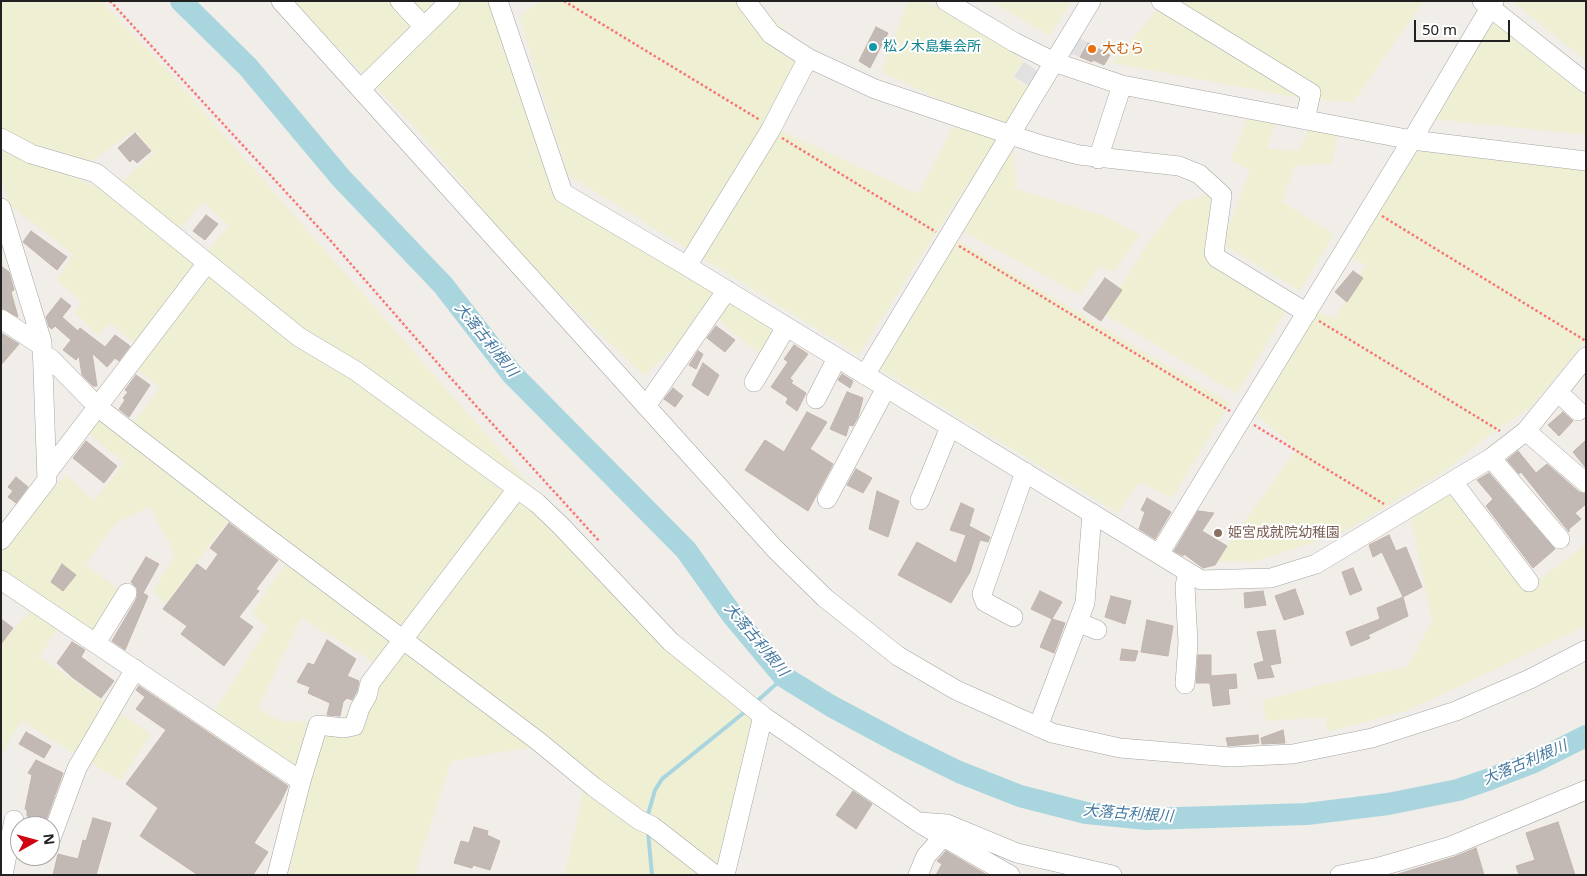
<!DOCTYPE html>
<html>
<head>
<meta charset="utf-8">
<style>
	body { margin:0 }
	#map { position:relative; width:1587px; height:876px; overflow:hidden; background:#f1ede8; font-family:"Noto Sans",sans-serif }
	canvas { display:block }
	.frame { position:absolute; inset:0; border:2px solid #212121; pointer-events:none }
	.north { position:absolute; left:10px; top:816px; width:50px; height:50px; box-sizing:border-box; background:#fff; border:1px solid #a6a6a6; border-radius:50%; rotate:83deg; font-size:14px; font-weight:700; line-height:20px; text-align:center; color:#212121 }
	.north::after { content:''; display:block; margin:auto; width:18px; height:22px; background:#cf0311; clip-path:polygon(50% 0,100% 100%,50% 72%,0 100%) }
	.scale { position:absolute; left:1414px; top:20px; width:96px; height:22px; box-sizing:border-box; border:2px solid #212121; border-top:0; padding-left:6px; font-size:15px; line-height:18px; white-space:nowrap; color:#212121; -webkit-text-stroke:4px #fff; paint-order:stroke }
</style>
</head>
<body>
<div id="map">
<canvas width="1587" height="876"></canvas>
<div class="frame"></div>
<div class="north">N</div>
<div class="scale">50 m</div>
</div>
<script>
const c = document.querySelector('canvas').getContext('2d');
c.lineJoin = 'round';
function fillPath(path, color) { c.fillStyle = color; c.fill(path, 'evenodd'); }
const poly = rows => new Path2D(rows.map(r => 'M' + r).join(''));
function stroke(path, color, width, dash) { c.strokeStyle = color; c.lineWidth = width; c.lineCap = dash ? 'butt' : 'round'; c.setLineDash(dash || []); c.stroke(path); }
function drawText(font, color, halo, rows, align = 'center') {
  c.font = font + ' "Noto Sans","Noto Sans JP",sans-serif'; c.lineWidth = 4; c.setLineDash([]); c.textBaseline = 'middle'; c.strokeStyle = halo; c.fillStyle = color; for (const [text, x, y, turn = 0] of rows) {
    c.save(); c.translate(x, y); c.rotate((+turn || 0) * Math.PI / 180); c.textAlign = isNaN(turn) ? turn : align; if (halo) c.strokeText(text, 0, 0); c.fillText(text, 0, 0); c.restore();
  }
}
fillPath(poly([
	[1,1,101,1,162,64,547,504,344,361,203,256,229,226,203,202,174,235,116,187,154,153,135,130,84,167,46,146,34,151,1,134],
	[293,1,495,1,553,196,773,323,763,357,710,313,644,376,521,256,419,132],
	[542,1,756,1,804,49,766,124,918,194,962,110,881,72,908,1,923,1,1004,39,1023,61,1013,78,1032,90,949,212,859,355,568,175,519,16],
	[991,1,1072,1,1050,36],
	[1165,1,1424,1,1353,102,1305,99,1112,63],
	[1512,1,1586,1,1586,61],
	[1493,10,1586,85,1586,135,1426,118],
	[1248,117,1277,119,1267,148,1298,151,1310,125,1339,129,1332,164,1295,165,1282,202,1334,234,1300,291,1222,244,1250,170,1231,160],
	[1,144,37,163,106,190,311,350,539,517,756,722,718,875,565,875,586,779,543,745,451,761,415,875,289,874,321,723,342,722,372,661,301,618,258,708,280,721,310,722,298,768,214,712,267,628,252,613,290,556,233,515,165,604,153,591,175,555,150,507,117,522,85,564,120,590,92,633,1,571,1,552,20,525,66,475,94,501,124,462,84,430,99,411,126,432,160,388,133,365,144,351,110,323,98,336,75,313,81,301,57,280,73,254,9,205,1,174],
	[1006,148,1014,152,1016,189,1102,215,1140,235,1114,272,1100,266,1080,295,955,227],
	[1416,148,1586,166,1586,340,1531,407,1484,439,1445,471,1340,534,1254,562,1216,561,1296,450,1252,410,1317,312,1335,318,1365,265,1346,256],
	[1210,194,1208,247,1292,300,1237,394,1103,313,1152,237,1180,203],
	[950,236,1230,403,1172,498,1139,482,1118,513,873,365],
	[1463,479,1484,507,1531,586,1586,544,1586,626,1409,710,1327,732,1325,717,1266,721,1262,701,1320,685,1407,667,1432,621,1408,506],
	[33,607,60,626,39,657,151,734,121,781,21,721,1,755,1,645]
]), '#efefd4');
fillPath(poly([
	[1076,36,1087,42,1079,57,1067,52],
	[1024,62,1042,74,1033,88,1014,77]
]), '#e1e1e1');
stroke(poly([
	[755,703,784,677],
	[647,818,655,790,662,779,746,711],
	[648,832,652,875]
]), '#a9d6de', 4);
stroke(poly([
	[181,1,248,67,341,178,443,285,512,374,686,550,733,616,784,677,831,706,900,743,959,772,1020,796,1086,813,1147,819,1307,814,1388,804,1458,790,1490,779,1534,762,1586,736]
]), '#a9d6de', 22);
const building = poly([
	[876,27,888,33,870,68,859,61,876,27],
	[1088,43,1110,55,1104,65,1093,60,1092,62,1080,57,1088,43],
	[135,133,151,151,137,163,133,159,130,162,118,148,135,133],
	[206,215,218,224,205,240,193,231,206,215],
	[31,231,67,257,57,270,23,242,31,231],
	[1,266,9,272,14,290,11,292,18,317,1,308,1,266],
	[1353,271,1363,278,1347,302,1335,292,1353,271],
	[1105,278,1122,290,1101,321,1083,309,1105,278],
	[61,298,71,306,62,317,78,331,80,328,105,347,115,335,130,346,119,361,115,358,107,367,92,353,97,386,93,386,82,375,79,356,76,360,63,350,71,340,55,326,52,329,49,327,46,317,61,298],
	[716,326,735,340,725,352,707,338,716,326],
	[1,333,19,344,1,365,1,333],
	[794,345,808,354,790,378,793,381,791,383,806,393,797,411,786,403,788,398,771,387,788,362,784,359,794,345],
	[698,351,703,354,696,369,689,365,698,351],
	[703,363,719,375,708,396,692,385,703,363],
	[842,374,853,381,850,388,838,380,842,374],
	[136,375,150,385,129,417,119,409,125,400,123,398,128,392,125,390,136,375],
	[673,388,683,396,675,407,664,399,673,388],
	[847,392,863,398,858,417,853,426,849,425,846,436,830,429,847,392],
	[807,412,827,422,810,449,833,464,808,511,745,470,765,440,784,452,807,412],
	[1563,412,1573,421,1559,436,1548,425,1563,412],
	[1586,440,1586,468,1573,452,1586,440],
	[86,441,117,466,104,483,73,458,86,441],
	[1518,451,1536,473,1547,464,1579,492,1586,494,1586,504,1575,513,1581,519,1569,529,1569,532,1521,472,1519,474,1507,460,1518,451],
	[856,469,872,478,863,493,847,485,856,469],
	[1489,473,1555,549,1533,568,1486,506,1493,499,1477,480,1489,473],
	[16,477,28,487,16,503,8,497,13,491,8,487,16,477],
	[877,491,899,501,888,537,869,529,877,491],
	[1147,498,1171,512,1155,539,1139,529,1145,512,1141,510,1147,498],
	[961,503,974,509,969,526,990,537,988,542,980,540,970,572,951,603,898,575,917,542,956,563,966,535,950,530,961,503],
	[1198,511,1214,513,1202,531,1227,546,1215,565,1203,568,1184,554,1183,556,1174,551,1198,511],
	[229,523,278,560,256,589,259,591,239,617,253,627,224,666,181,634,187,626,163,609,197,564,206,571,218,554,210,548,229,523],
	[1389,535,1396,551,1406,547,1422,587,1403,597,1382,552,1373,557,1369,545,1389,535],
	[146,557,159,564,143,593,148,596,125,650,112,641,137,598,137,588,131,582,146,557],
	[62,564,76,575,63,591,51,582,62,564],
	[1353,568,1362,590,1350,595,1342,572,1353,568],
	[1295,589,1304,614,1284,620,1275,596,1295,589],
	[1040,591,1062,602,1052,619,1031,609,1040,591],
	[1263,591,1266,605,1245,608,1244,593,1263,591],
	[1111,596,1131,601,1125,624,1105,617,1111,596],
	[1403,597,1408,616,1368,635,1370,638,1351,646,1346,632,1380,619,1377,608,1403,597],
	[1,619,13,628,1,644,1,619],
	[1052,619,1065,623,1054,653,1040,647,1052,619],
	[1147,620,1173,626,1168,656,1141,652,1147,620],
	[1275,630,1281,663,1270,665,1274,677,1258,679,1254,664,1264,661,1257,632,1275,630],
	[327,640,356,659,347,676,359,681,357,691,352,700,347,698,343,702,340,716,327,715,330,703,308,693,310,687,297,682,308,663,314,665,327,640],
	[72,642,85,650,81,657,114,681,101,698,72,677,57,663,72,642],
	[1122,649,1138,651,1135,661,1120,660,1122,649],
	[1198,655,1211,655,1211,676,1236,674,1237,688,1228,689,1230,704,1213,706,1210,683,1196,683,1198,655],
	[139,686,288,786,280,803,254,843,268,852,253,875,198,875,140,836,158,808,126,784,166,730,136,709,145,697,136,690,139,686],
	[1283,730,1285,743,1262,744,1261,738,1283,730],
	[26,732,51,746,44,758,19,744,26,732],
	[1258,735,1259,743,1228,746,1226,738,1258,735],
	[36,760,63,773,45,823,38,822,37,826,27,826,29,816,27,816,27,810,25,809,32,775,28,773,36,760],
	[853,791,872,804,856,829,836,815,853,791],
	[93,818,111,823,96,875,53,875,58,854,78,859,83,840,86,841,93,818],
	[1558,822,1575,875,1519,875,1516,866,1535,860,1526,833,1558,822],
	[474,827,488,831,487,835,500,841,490,870,473,865,472,868,454,863,461,841,469,843,474,827],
	[1476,848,1484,875,1395,875,1454,857,1476,848],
	[946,851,987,875,936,875,942,864,937,861,946,851]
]);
fillPath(building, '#c2b9b4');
stroke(building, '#c3b3aa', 1);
const minor = poly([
	[281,1,775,549,825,598,898,656,956,690,1052,733,1120,748,1230,757,1293,754,1372,738,1456,711,1530,679,1586,650],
	[400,1,424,27],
	[498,1,563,193,687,266,1201,580,1271,578,1316,564,1491,458,1526,431,1586,357],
	[746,1,771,34,808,58,875,89,1041,145,1079,155,1179,166,1199,174,1222,195,1214,253,1217,258,1307,313],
	[946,1,1014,42,1054,62,1122,85,1412,140,1586,161],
	[1161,1,1311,93,1305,120],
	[1482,1,1586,83],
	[361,89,450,1],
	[1,138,31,154,96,173,299,337,356,371,537,503,561,526,671,642,763,716,918,822,947,824,1017,853,1112,875],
	[1098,159,1122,85],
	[1,208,42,342,47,480,1,540],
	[687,266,770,131,808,58],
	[1,319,42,346],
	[43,356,50,358,99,408,249,524,538,741,594,787,639,820,652,826,715,875],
	[865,375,1091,1],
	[754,382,786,327],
	[1558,392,1578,411],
	[816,399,837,358],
	[646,406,727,290],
	[1526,431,1586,483],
	[1491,458,1560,539],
	[47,473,207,263],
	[1453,482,1529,582],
	[827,499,886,388],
	[920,500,950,427],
	[1159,554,1412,140,1494,1],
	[1,580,301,781,277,875],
	[1013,617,985,602,982,594,1025,472],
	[1078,622,1097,630],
	[96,643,127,593],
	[1185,684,1188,643,1185,586,1188,572],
	[1038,727,1085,603,1092,513],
	[301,781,318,725,344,728,354,726,360,708,367,696,370,683,517,489],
	[921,824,1010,875],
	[50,841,77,768,135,669],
	[3,875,14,820],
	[725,875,763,716],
	[918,875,926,856,943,837],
	[1340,875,1379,867,1451,846,1586,790]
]);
stroke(minor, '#a5a5a5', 20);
stroke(poly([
	[110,1,330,240,448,375,600,542],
	[564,1,760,120],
	[782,138,936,232],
	[1382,216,1586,341],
	[959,246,1230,411],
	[1319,321,1500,431],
	[1254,425,1384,504]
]), '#f87672', 2.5, [2.5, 2.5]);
stroke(minor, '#fff', 19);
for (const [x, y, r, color] of [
	[873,47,5,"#0f9aa8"],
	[1092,49,5,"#e8710a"],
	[1218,533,5,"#8d6e63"]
]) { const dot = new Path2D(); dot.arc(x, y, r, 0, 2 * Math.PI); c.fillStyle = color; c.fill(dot); stroke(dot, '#fff', 2); }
drawText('14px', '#0d838f', '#fff', [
	["松ノ木島集会所",883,47]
], 'left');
drawText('14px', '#c56008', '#fff', [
	["大むら",1102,49]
], 'left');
drawText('14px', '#785e54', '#fff', [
	["姫宮成就院幼稚園",1228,533]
], 'left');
drawText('italic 15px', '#477aa1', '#fff', [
	["大落古利根川",486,340,51],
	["大落古利根川",756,640,50],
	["大落古利根川",1525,763,-23],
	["大落古利根川",1128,814,4]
]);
</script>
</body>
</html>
